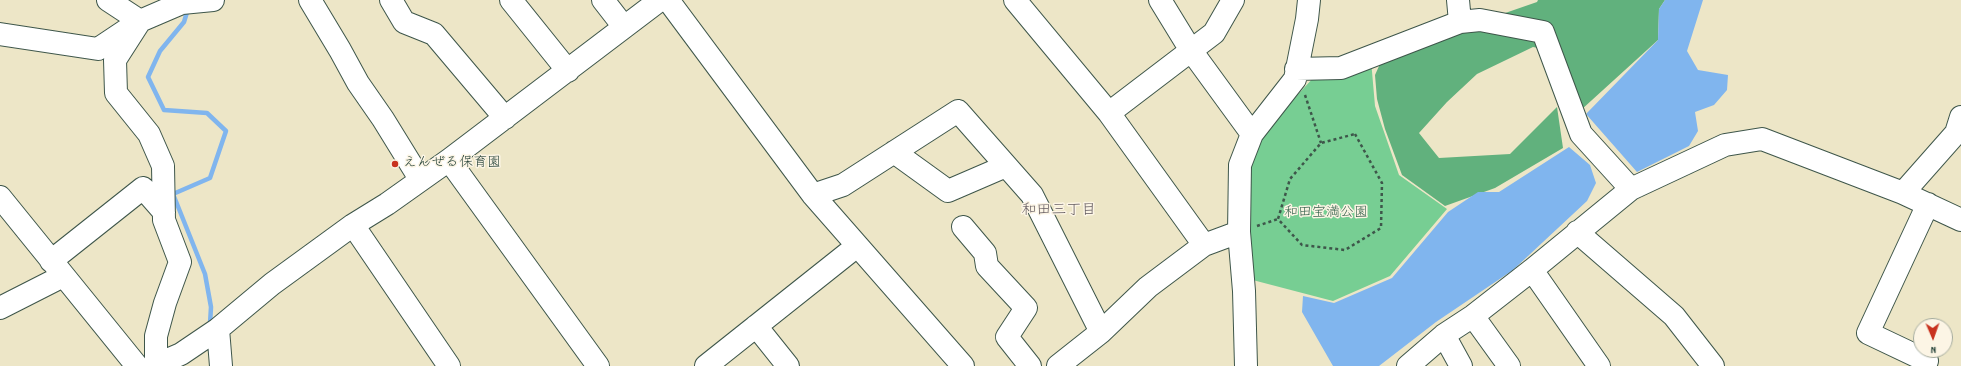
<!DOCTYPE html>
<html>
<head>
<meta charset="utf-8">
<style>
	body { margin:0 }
	#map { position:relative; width:1961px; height:366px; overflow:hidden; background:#ede6c7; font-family:Dekko,sans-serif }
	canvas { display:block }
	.north { position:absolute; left:1913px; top:318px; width:40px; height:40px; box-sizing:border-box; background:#fcf5e5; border:1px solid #a4ab9e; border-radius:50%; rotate:178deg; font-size:11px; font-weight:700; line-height:16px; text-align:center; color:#1f3d34 }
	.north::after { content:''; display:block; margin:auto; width:14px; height:18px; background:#c8321e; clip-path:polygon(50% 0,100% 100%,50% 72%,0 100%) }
</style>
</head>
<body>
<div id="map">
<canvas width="1961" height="366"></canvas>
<div class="north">N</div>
</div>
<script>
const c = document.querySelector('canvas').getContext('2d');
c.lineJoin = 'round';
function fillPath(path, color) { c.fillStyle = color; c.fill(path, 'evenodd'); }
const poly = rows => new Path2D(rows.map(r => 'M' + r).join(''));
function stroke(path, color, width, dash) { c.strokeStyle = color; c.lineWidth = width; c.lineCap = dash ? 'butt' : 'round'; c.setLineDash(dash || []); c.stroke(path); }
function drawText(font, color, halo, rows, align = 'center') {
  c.font = font + ' Dekko,"Klee One",sans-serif'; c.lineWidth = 3; c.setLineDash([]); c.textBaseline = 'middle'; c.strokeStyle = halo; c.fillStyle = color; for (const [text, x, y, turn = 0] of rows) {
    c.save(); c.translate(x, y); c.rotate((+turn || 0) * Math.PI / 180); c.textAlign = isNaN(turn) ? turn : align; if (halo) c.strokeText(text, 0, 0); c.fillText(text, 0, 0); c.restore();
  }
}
fillPath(poly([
	[1371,60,1375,106,1399,175,1447,209,1390,276,1333,301,1245,278,1245,168,1263,132,1315,76]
]), '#77ce93');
fillPath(poly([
	[1538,0,1665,0,1659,9,1658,40,1581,110,1563,53,1533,47,1477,74,1447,102,1419,133,1439,158,1510,154,1557,107,1563,148,1495,188,1445,206,1402,175,1385,129,1377,99,1375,75,1384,55,1537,2]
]), '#61b17d');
fillPath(poly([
	[1665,0,1703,0,1687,51,1698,70,1728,75,1727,90,1714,105,1695,112,1698,131,1689,146,1637,172,1586,114,1658,40,1659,9],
	[1569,147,1590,165,1596,183,1587,201,1513,270,1436,322,1379,366,1333,366,1302,312,1303,296,1334,303,1392,278,1448,212,1478,192,1499,192]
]), '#80b5ee');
stroke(poly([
	[188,9,184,22,160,51,148,77,164,110,207,113,226,131,210,178,173,194,205,274,211,307,210,324]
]), '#80b5ee', 4.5);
const minor = poly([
	[108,0,140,21,115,60,116,93,149,134,163,166,164,220,180,262,165,303,156,336,156,364],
	[310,0,340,50,358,83,383,119,420,179],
	[391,0,404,22,434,34,505,118],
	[511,0,568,71],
	[603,0,624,27],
	[668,0,813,195,963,366],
	[1015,0,1109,113,1204,245],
	[1160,0,1190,49,1252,134],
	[1458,0,1460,22,1480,20,1543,32,1581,134,1631,189],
	[0,34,98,49,140,21,182,3,213,0],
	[1296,69,1341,68,1460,22],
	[1109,113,1214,33,1233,0],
	[894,152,948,191,1006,166],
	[449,160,598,366],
	[1903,193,1956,133,1961,117],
	[813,195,843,185,958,111,1032,195,1101,332],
	[0,197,137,366],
	[353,225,449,366],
	[963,227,985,253,987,266,1026,308,1007,337,1030,366],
	[1577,232,1674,316,1713,366],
	[51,261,143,188,164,212],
	[1532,270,1599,366],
	[0,308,63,276],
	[1473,316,1509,366],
	[756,326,788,366],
	[218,329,221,366],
	[1444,335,1461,366],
	[153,366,181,354,218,329,272,284,353,225,387,204,449,160,660,0],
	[706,366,857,246],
	[1058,366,1101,332,1148,287,1204,245,1239,232],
	[1246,366,1244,291,1239,232,1240,165,1252,134,1295,79,1307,19,1309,0],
	[1408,366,1444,335,1473,316,1532,270,1631,189,1725,145,1762,139,1903,193,1961,220],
	[1925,366,1927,361,1868,333,1928,204]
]);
stroke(minor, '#3e564a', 24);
stroke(poly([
	[1305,95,1321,143],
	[1355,134,1382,183,1381,228,1345,250,1302,245,1278,219,1290,179,1321,143,1355,134],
	[1257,226,1278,219]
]), '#3e564a', 2.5, [3, 3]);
stroke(minor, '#fff', 22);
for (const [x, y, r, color] of [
	[395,164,4,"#c8321e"]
]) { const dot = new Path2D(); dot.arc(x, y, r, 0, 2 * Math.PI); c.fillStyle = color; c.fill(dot); stroke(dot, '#fcf5e5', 1.5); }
drawText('14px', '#1f3d34', '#fcf5e5', [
	["えんぜる保育園",403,164]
], 'left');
drawText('14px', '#35614c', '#fcf5e5', [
	["和田宝満公園",1326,214]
]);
drawText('15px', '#645c61', '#fcf5e5', [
	["和田三丁目",1059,212]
]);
</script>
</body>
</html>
